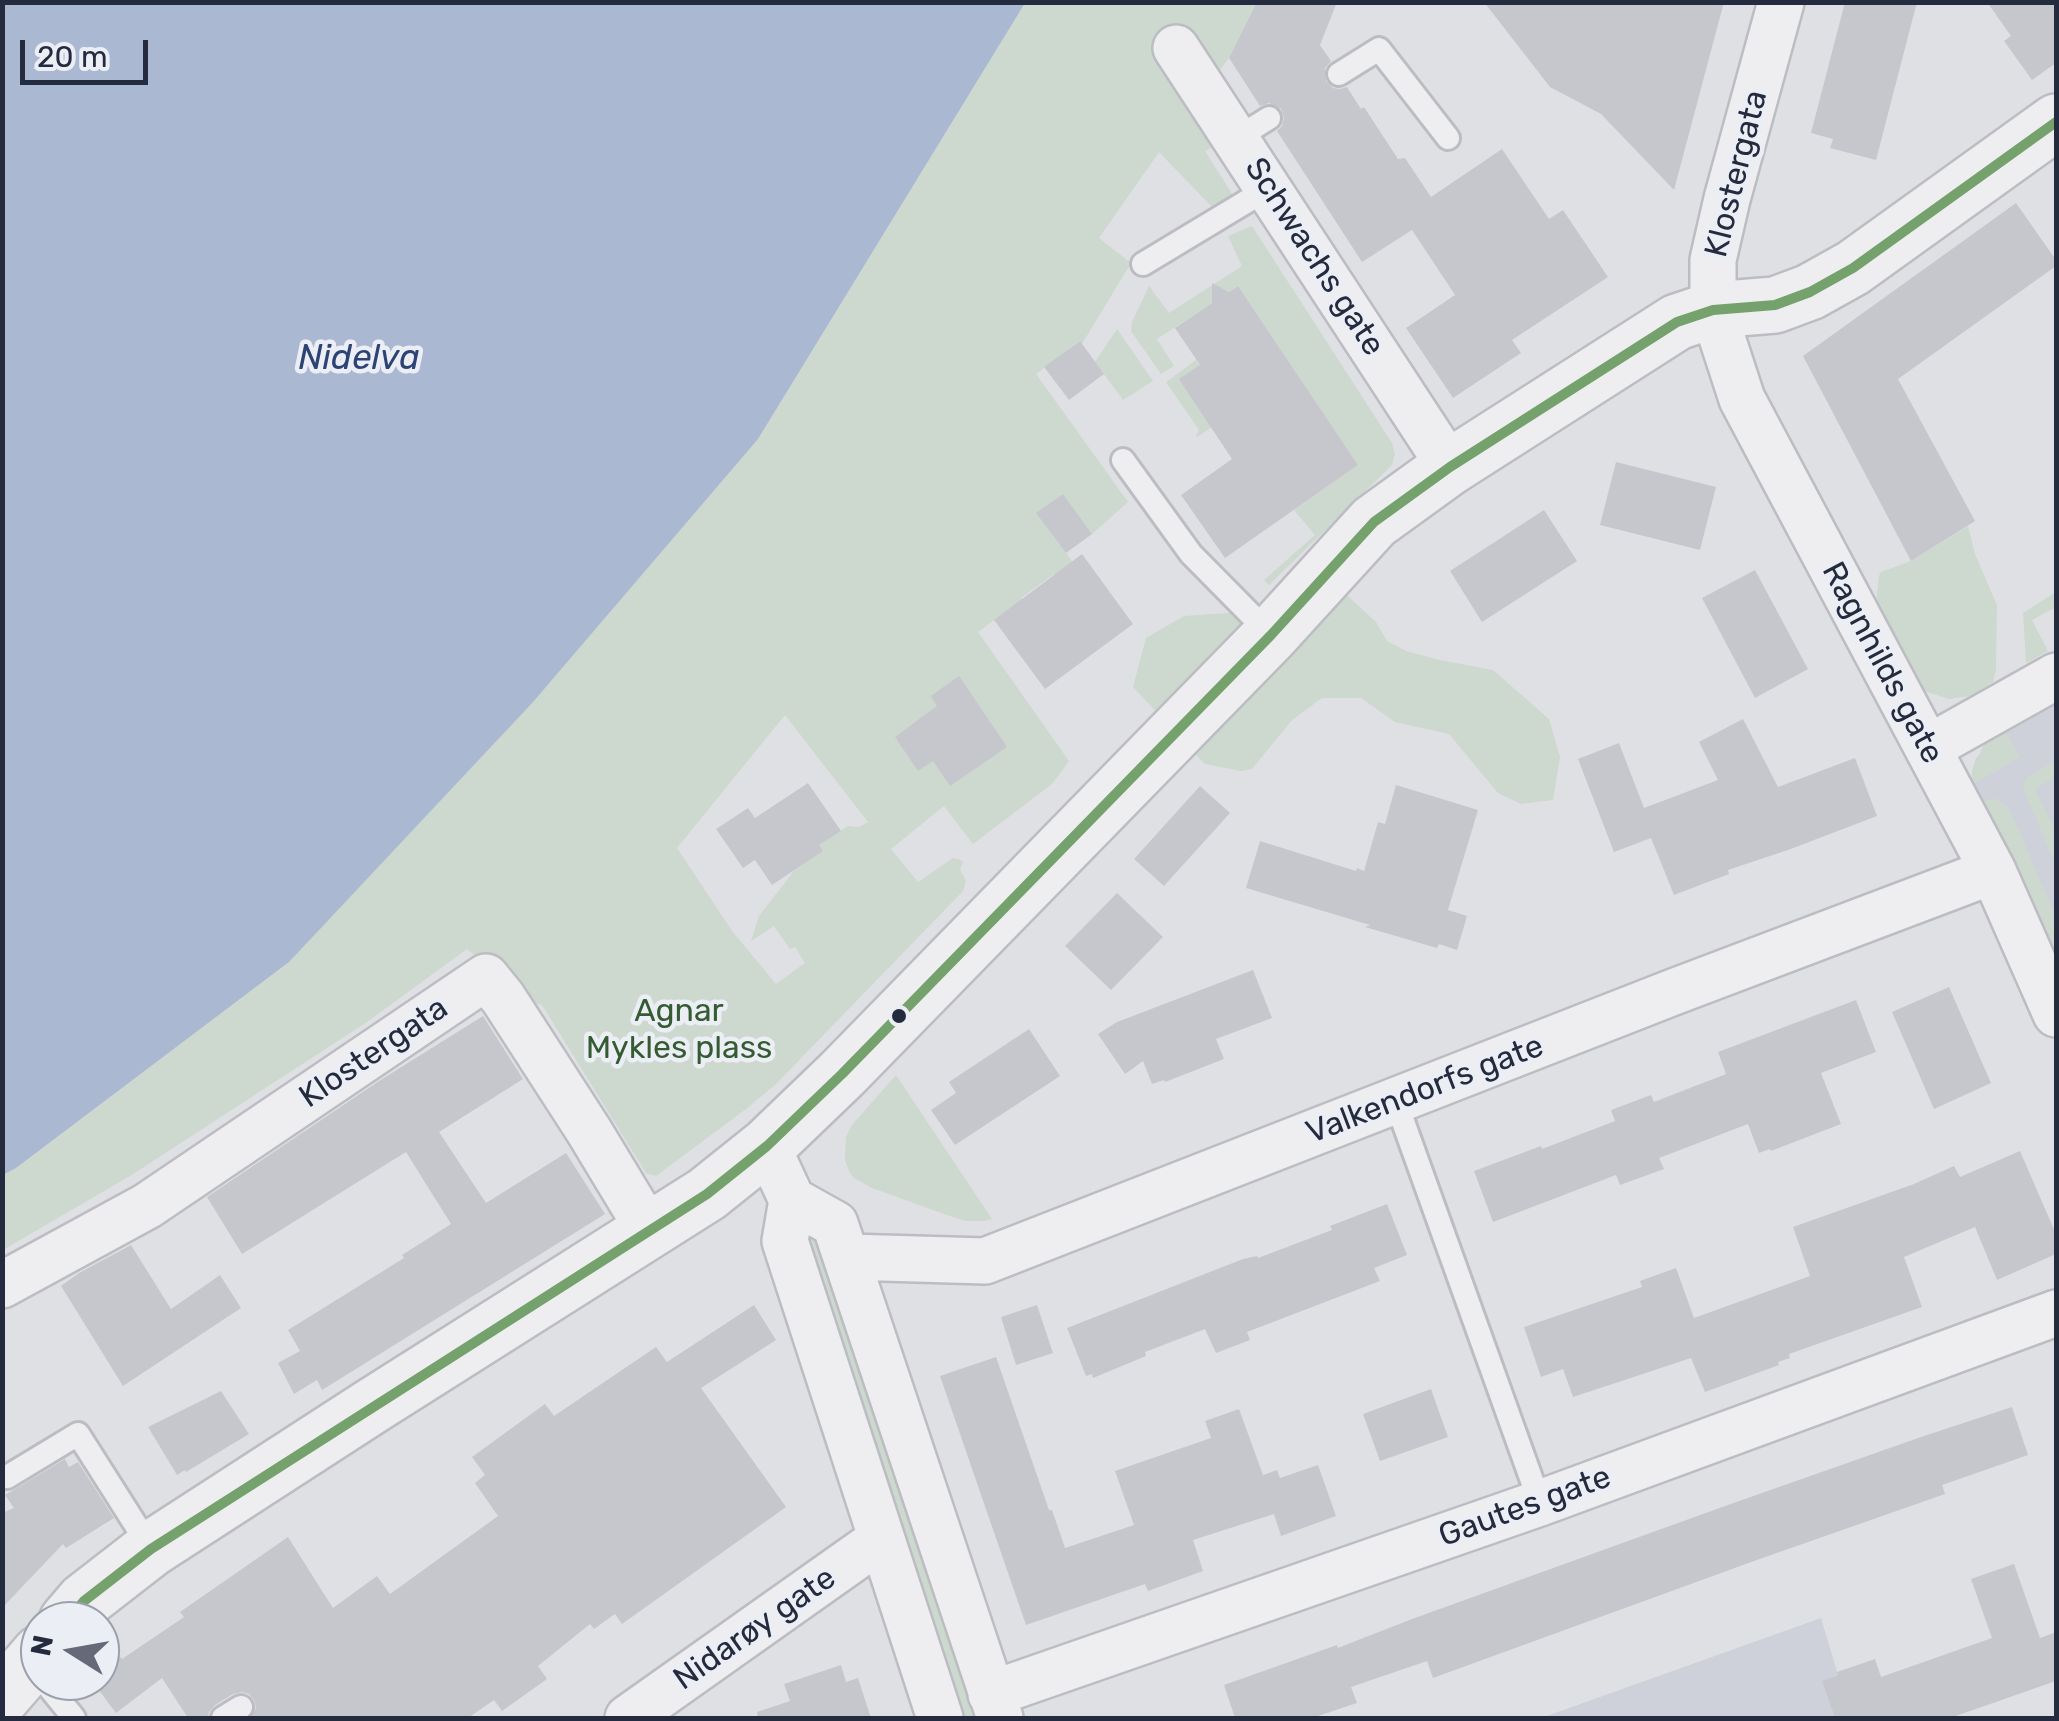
<!DOCTYPE html>
<html>
<head>
<meta charset="utf-8">
<style>
	body { margin:0 }
	#map { position:relative; width:2059px; height:1721px; overflow:hidden; background:#dfe0e4; font-family:Rubik,sans-serif }
	canvas { display:block }
	.frame { position:absolute; inset:0; border:5px solid #252b3e; pointer-events:none }
	.north { position:absolute; left:20px; top:1601px; width:100px; height:100px; box-sizing:border-box; background:#ebeef5; border:2px solid #9ca0ac; border-radius:50%; rotate:281deg; font-size:28px; font-weight:700; line-height:40px; text-align:center; color:#252b3e }
	.north::after { content:''; display:block; margin:auto; width:35px; height:45px; background:#666a78; clip-path:polygon(50% 0,100% 100%,50% 72%,0 100%) }
	.scale { position:absolute; left:20px; top:40px; width:128px; height:45px; box-sizing:border-box; border:5px solid #252b3e; border-top:0; padding-left:12px; font-size:30px; line-height:35px; white-space:nowrap; color:#252b3e; -webkit-text-stroke:8px #ebeef5; paint-order:stroke }
</style>
</head>
<body>
<div id="map">
<canvas width="2059" height="1721"></canvas>
<div class="frame"></div>
<div class="north">N</div>
<div class="scale">20 m</div>
</div>
<script>
const c = document.querySelector('canvas').getContext('2d');
c.lineJoin = 'round';
function fillPath(path, color) { c.fillStyle = color; c.fill(path, 'evenodd'); }
const poly = rows => new Path2D(rows.map(r => 'M' + r).join(''));
function stroke(path, color, width, dash) { c.strokeStyle = color; c.lineWidth = width; c.lineCap = dash ? 'butt' : 'round'; c.setLineDash(dash || []); c.stroke(path); }
function drawText(font, color, halo, rows, align = 'center') {
  c.font = font + ' Rubik,sans-serif'; c.lineWidth = 9; c.setLineDash([]); c.textBaseline = 'middle'; c.strokeStyle = halo; c.fillStyle = color; for (const [text, x, y, turn = 0] of rows) {
    c.save(); c.translate(x, y); c.rotate((+turn || 0) * Math.PI / 180); c.textAlign = isNaN(turn) ? turn : align; if (halo) c.strokeText(text, 0, 0); c.fillText(text, 0, 0); c.restore();
  }
}
fillPath(poly([
	[2056,700,2056,963,1972,785,1972,772,1976,759,1989,739],
	[1821,1618,1838,1675,1823,1681,1835,1718,1541,1718]
]), '#cfd1da');
fillPath(poly([
	[1025,3,1257,3,1229,58,1188,114,1203,123,1216,145,1205,151,1234,197,1214,209,1159,152,1099,238,1131,263,1082,344,1079,341,1036,374,1128,502,1092,534,1063,494,1037,513,1074,564,1057,576,1054,574,1021,598,1026,606,1001,615,978,632,1069,761,1052,784,973,844,944,806,891,849,918,882,953,858,959,859,963,862,960,869,966,881,963,891,775,1085,746,1109,656,1176,646,1173,542,1005,524,1001,499,976,467,949,367,1022,130,1176,3,1250,2,1175,16,1168,289,962,758,439],
	[785,715,868,822,859,827,848,826,819,845,822,851,794,871,759,916,751,941,774,926,790,949,795,947,805,963,776,984,732,931,677,848],
	[1252,226,1392,443,1395,454,1392,465,1269,585,1264,580,1315,535,1294,510,1358,465,1238,286,1229,292,1221,288,1212,295,1212,303,1157,339,1174,366,1161,374,1131,331,1132,322,1149,286,1169,313,1242,266,1228,236],
	[1117,329,1153,381,1123,400,1095,362],
	[1196,360,1199,365,1212,427,1197,437,1196,435,1199,430,1166,382],
	[1968,526,1975,554,1997,605,1996,669,1993,682,1970,696,1949,699,1924,691,1907,672,1875,610,1879,576,1881,572,1911,561],
	[1340,589,1376,622,1387,641,1406,651,1440,660,1493,670,1549,719,1560,757,1553,800,1521,804,1498,793,1449,734,1395,722,1361,698,1322,698,1292,720,1252,769,1241,771,1205,764,1133,687,1146,638,1184,616,1228,613,1295,594],
	[2056,592,2056,607,2032,620,2048,651,2026,663,2023,613],
	[2004,729,2020,757,1972,785,1972,772,1982,748,1989,739],
	[2056,760,2056,777,2035,789,2056,832,2056,866,2023,788,2026,778],
	[1989,799,1997,799,2009,808,2056,917,2056,963,1982,803],
	[896,1075,992,1219,984,1221,965,1221,944,1214,872,1188,854,1178,850,1173,845,1160,846,1137,852,1125],
	[815,1230,985,1718,955,1718,808,1254,807,1234]
]), '#cdd8ce');
fillPath(poly([
	[3,2,1025,3,758,439,533,702,289,962,16,1168,3,1175]
]), '#aab8d2');
fillPath(poly([
	[1257,2,1337,2,1320,45,1331,61,1325,68,1326,81,1333,88,1340,89,1347,87,1361,109,1364,107,1398,159,1405,158,1431,197,1502,149,1549,219,1563,210,1608,277,1512,340,1521,353,1453,398,1406,328,1455,295,1412,230,1362,262,1277,131,1282,126,1284,118,1281,109,1269,103,1260,106,1229,58],
	[1484,2,1724,2,1674,190,1601,114,1550,87],
	[1845,2,1917,2,1876,160,1830,148,1833,139,1811,133],
	[1987,2,2056,2,2056,63,2032,80,2004,41,2011,36],
	[2016,203,2056,260,2056,266,1898,379,1975,521,1911,561,1803,356],
	[1212,283,1229,292,1238,286,1358,465,1225,558,1181,495,1232,459,1179,379,1200,365,1175,328,1212,303],
	[1080,341,1104,374,1069,400,1044,367],
	[1616,462,1716,487,1700,550,1600,525],
	[1063,494,1092,534,1066,553,1036,513],
	[1544,510,1577,561,1482,622,1450,571],
	[1082,554,1133,624,1045,689,994,620],
	[1755,570,1808,669,1755,698,1702,598],
	[959,676,1007,747,950,786,933,761,918,771,895,737,937,706,931,696],
	[1743,719,1778,787,1855,758,1877,816,1788,850,1728,870,1729,874,1674,895,1651,838,1614,852,1578,759,1619,743,1644,808,1718,780,1699,742],
	[808,783,841,831,819,845,823,851,772,885,755,860,743,868,716,829,748,808,755,818],
	[1396,785,1478,810,1448,910,1467,916,1457,950,1439,944,1437,948,1365,927,1370,925,1246,888,1260,841,1356,871,1357,868,1364,871,1378,822,1385,824],
	[1200,786,1230,813,1164,886,1134,859],
	[1117,893,1163,937,1111,990,1065,946],
	[1253,970,1272,1018,1216,1039,1224,1059,1165,1082,1164,1080,1152,1084,1143,1061,1125,1074,1098,1034,1117,1022],
	[1949,987,1991,1083,1934,1109,1892,1012],
	[1856,1000,1876,1052,1821,1073,1841,1124,1771,1151,1770,1149,1759,1153,1748,1124,1659,1158,1664,1169,1620,1185,1616,1175,1493,1222,1474,1171,1541,1146,1542,1149,1615,1121,1611,1110,1651,1095,1654,1102,1726,1074,1718,1052],
	[483,1016,523,1079,439,1132,486,1203,566,1153,605,1214,322,1390,317,1380,294,1394,278,1363,300,1351,288,1330,404,1258,402,1255,451,1224,406,1152,242,1254,207,1197,379,1081],
	[1029,1029,1060,1076,955,1145,931,1110,956,1093,949,1082],
	[2020,1151,2056,1234,2056,1254,1997,1280,1975,1227,1904,1257,1922,1307,1789,1354,1790,1358,1778,1362,1779,1365,1705,1392,1691,1358,1573,1397,1563,1369,1541,1377,1524,1327,1642,1287,1640,1281,1676,1268,1694,1318,1810,1276,1793,1227,1914,1184,1954,1166,1960,1177],
	[1387,1204,1407,1255,1374,1268,1380,1281,1247,1332,1250,1340,1216,1353,1205,1329,1145,1352,1146,1356,1093,1378,1092,1374,1086,1376,1067,1328,1243,1259,1257,1256,1258,1258,1332,1230,1330,1226],
	[131,1245,171,1309,220,1275,241,1308,123,1386,61,1286,79,1273],
	[754,1305,776,1340,701,1388,786,1507,622,1624,615,1614,594,1629,590,1624,538,1666,547,1679,502,1711,494,1700,468,1718,250,1718,256,1708,254,1700,249,1694,242,1692,233,1694,215,1705,209,1712,208,1718,188,1718,162,1678,116,1713,92,1681,100,1681,100,1667,117,1653,122,1659,184,1617,180,1612,288,1537,333,1608,377,1576,390,1594,498,1516,475,1483,485,1475,472,1457,545,1404,554,1416,656,1347,667,1362],
	[1037,1305,1053,1353,1016,1365,1001,1317],
	[996,1357,1049,1510,1052,1510,1065,1548,1134,1525,1115,1471,1211,1438,1205,1421,1239,1409,1263,1475,1277,1470,1280,1478,1318,1465,1336,1516,1281,1536,1274,1514,1193,1540,1203,1571,1148,1591,1145,1584,1026,1625,940,1376],
	[1431,1389,1448,1437,1380,1461,1363,1414],
	[221,1391,249,1434,186,1472,185,1470,177,1475,148,1427],
	[2012,1407,2028,1455,1942,1485,1945,1494,1754,1561,1433,1678,1427,1661,1351,1687,1357,1703,1312,1718,1235,1718,1224,1685,1337,1645,1338,1648,1353,1642,1412,1619,1725,1506,1924,1436],
	[65,1459,69,1467,78,1462,114,1518,66,1548,63,1544,2,1608,2,1513,14,1508,5,1495],
	[2014,1564,2040,1638,2056,1632,2056,1681,1950,1718,1835,1718,1822,1681,1838,1675,1837,1672,1875,1659,1881,1677,1992,1638,1971,1579],
	[841,1665,846,1682,858,1678,871,1718,758,1718,757,1712,790,1701,784,1684]
]), '#c6c7cc');
const service = poly([
	[1339,74,1379,49,1448,138],
	[1237,138,1269,118],
	[1143,264,1269,188],
	[1123,460,1191,554,1271,635],
	[1396,1102,1540,1503],
	[7,1477,78,1434,151,1549],
	[44,1681,74,1718],
	[223,1718,241,1707]
]);
const minor = poly([
	[1781,2,1727,199,1713,260,1713,310,1742,399,1993,871,2056,1014],
	[1176,48,1450,467],
	[1928,748,2056,676],
	[767,1146,792,1200,785,1241,940,1718],
	[792,1200,835,1224,1000,1718],
	[848,1257,985,1261,1676,991,1993,871],
	[2,1285,147,1206,486,977,503,998,589,1131,650,1232],
	[991,1694,1540,1503,2056,1313],
	[628,1718,881,1539]
]);
const tertiary = poly([
	[67,1621,84,1601,151,1549,372,1406,707,1194,767,1146,842,1074,1271,635,1374,522,1450,467,1677,322,1713,310,1775,305,1810,292,1853,268,2056,122],
	[2,1697,40,1653]
]);
stroke(service, '#bcbdc2', 28);
stroke(minor, '#bcbdc2', 50);
stroke(tertiary, '#bcbdc2', 60);
stroke(service, '#eeeef1', 22);
stroke(minor, '#eeeef1', 45);
stroke(tertiary, '#eeeef1', 55);
stroke(poly([
	[67,1621,84,1601,151,1549,707,1194,767,1146,842,1074,1271,635,1374,522,1450,467,1677,322,1713,310,1775,305,1810,292,1853,268,2056,122]
]), '#75a16c', 10);
for (const [x, y, r, color] of [
	[899,1016,9,"#252b3e"]
]) { const dot = new Path2D(); dot.arc(x, y, r, 0, 2 * Math.PI); c.fillStyle = color; c.fill(dot); stroke(dot, '#ebeef5', 4); }
drawText('32px', '#252b3e', '#ebeef5', [
	["Klostergata",1737,174,-76],
	["Schwachs gate",1314,257,57],
	["Ragnhilds gate",1882,663,62],
	["Klostergata",374,1053,-34],
	["Valkendorfs gate",1425,1090,-21],
	["Gautes gate",1525,1507,-20],
	["Nidarøy gate",755,1629,-35]
]);
drawText('32px', '#345b31', '#ebeef5', [
	["Agnar",679,1012],
	["Mykles plass",679,1049]
]);
drawText('italic 35px', '#2c4375', '#ebeef5', [
	["Nidelva",359,359]
]);
</script>
</body>
</html>
